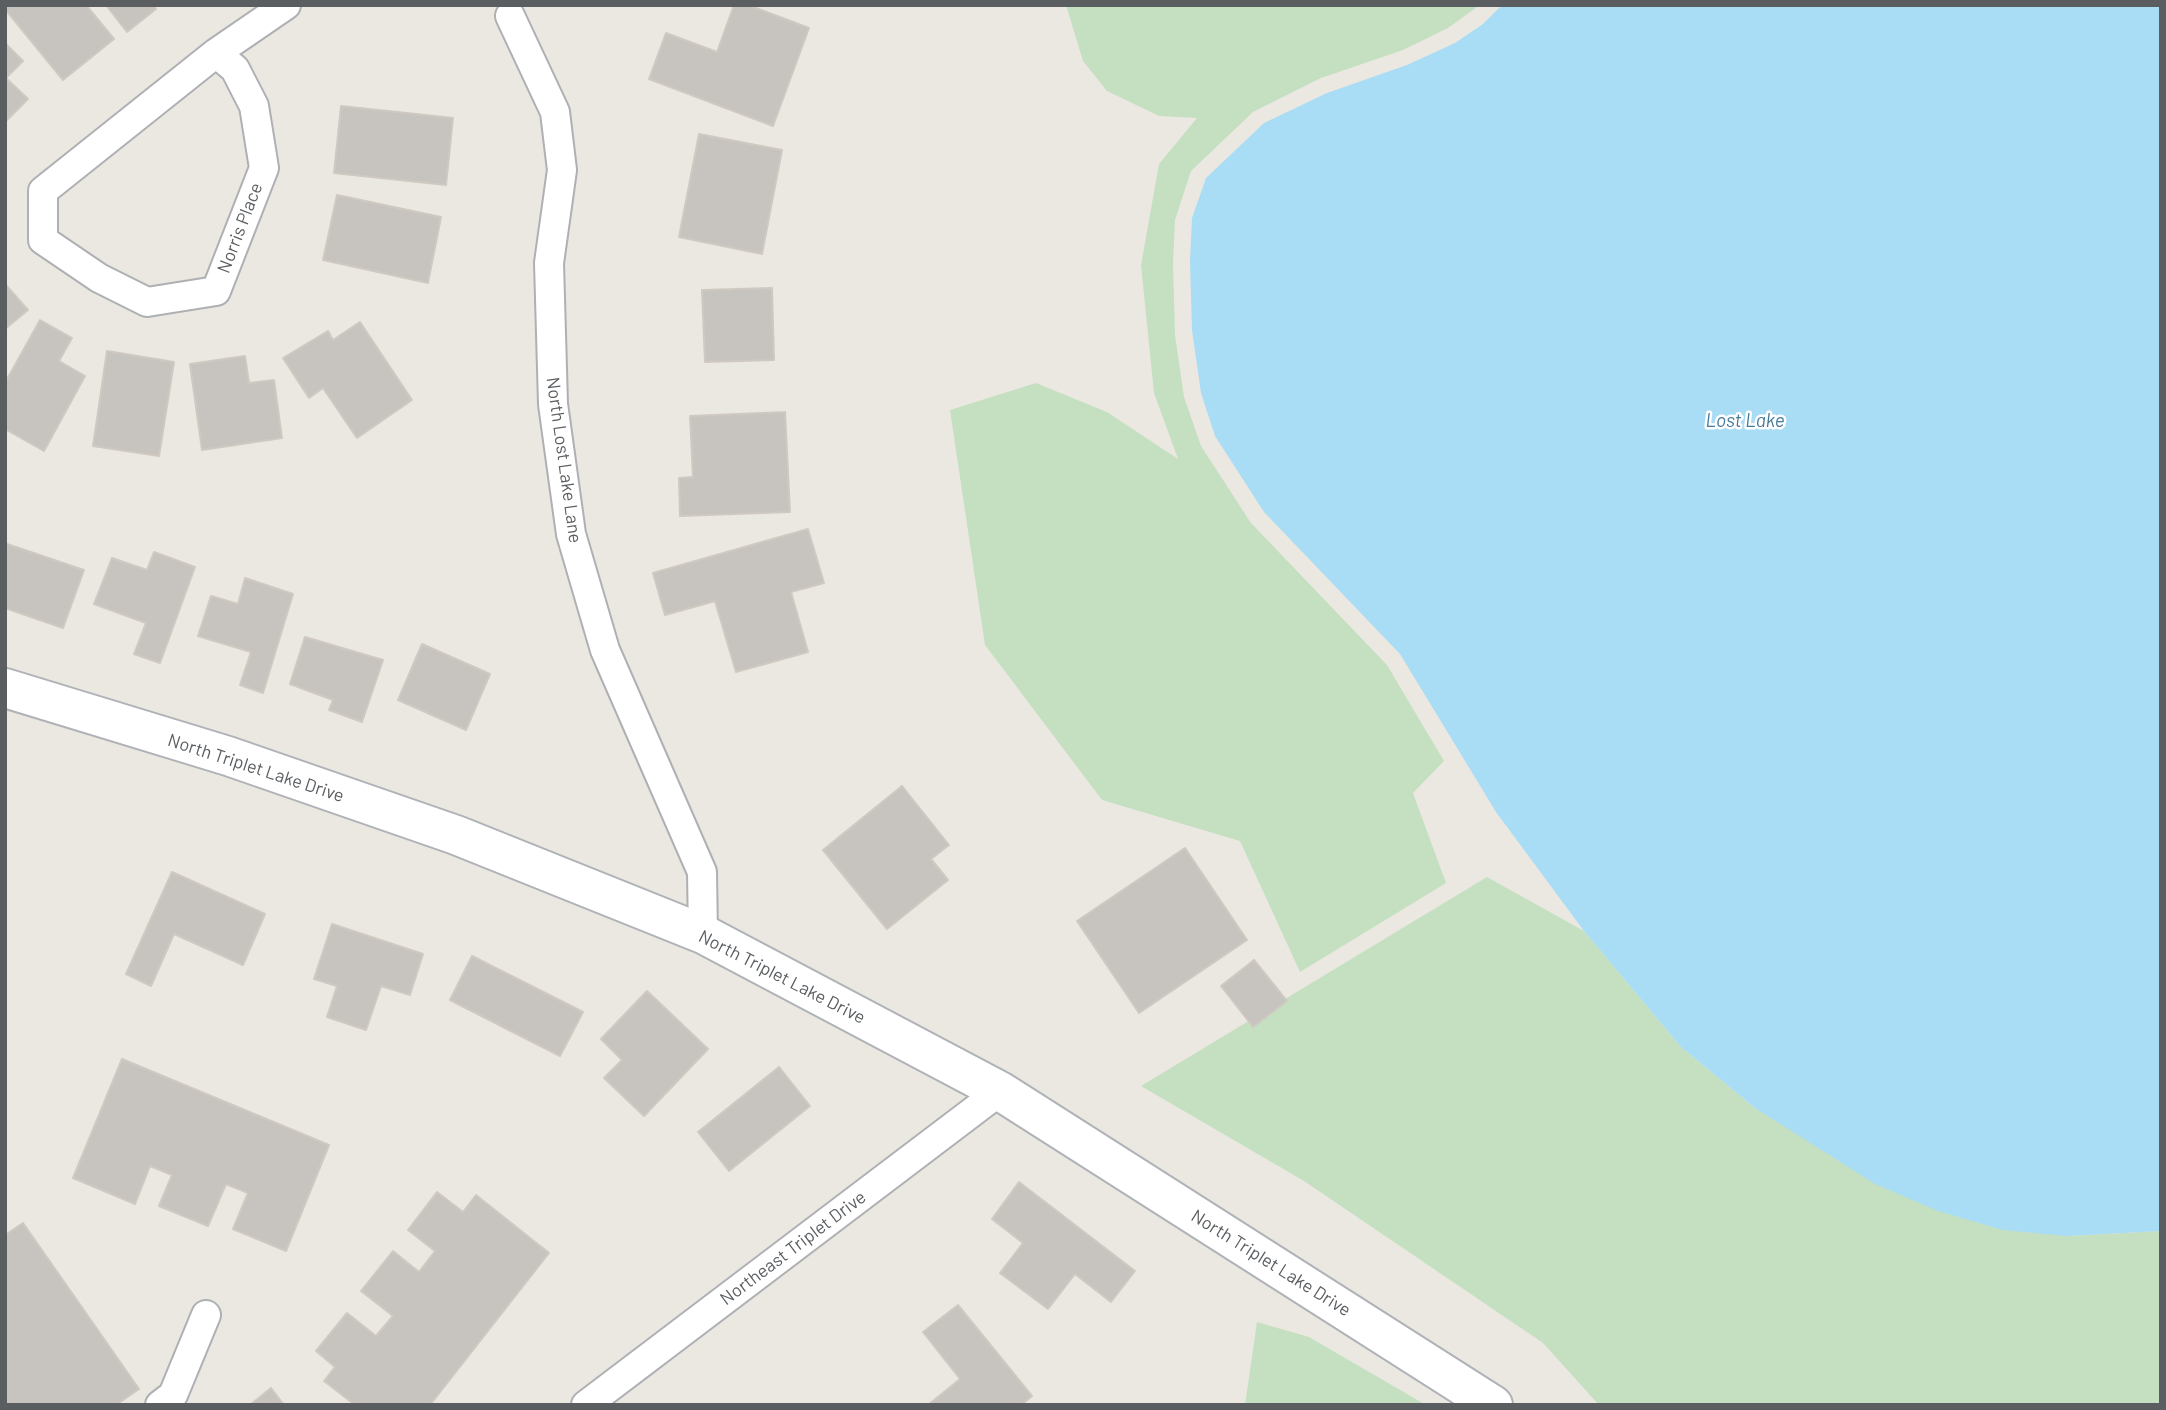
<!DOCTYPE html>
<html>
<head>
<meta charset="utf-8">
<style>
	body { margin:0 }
	#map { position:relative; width:2166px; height:1410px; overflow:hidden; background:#ebe8e2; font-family:Barlow,sans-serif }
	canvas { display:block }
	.frame { position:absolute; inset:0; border:7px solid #5a5e61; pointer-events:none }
</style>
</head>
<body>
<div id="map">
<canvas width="2166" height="1410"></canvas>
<div class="frame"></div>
</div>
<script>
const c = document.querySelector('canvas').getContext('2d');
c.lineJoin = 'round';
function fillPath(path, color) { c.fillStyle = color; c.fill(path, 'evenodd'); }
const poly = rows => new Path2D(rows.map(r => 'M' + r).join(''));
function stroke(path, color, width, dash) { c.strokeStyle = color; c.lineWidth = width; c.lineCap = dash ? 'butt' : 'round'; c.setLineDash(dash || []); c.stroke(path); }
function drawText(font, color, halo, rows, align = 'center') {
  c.font = font + ' Barlow,sans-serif'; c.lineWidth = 5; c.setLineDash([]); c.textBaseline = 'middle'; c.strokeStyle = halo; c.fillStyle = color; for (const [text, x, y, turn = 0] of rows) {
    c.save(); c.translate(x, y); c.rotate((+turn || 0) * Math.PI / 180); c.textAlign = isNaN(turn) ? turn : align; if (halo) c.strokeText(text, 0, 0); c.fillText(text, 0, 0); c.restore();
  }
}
fillPath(poly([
	[1066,5,1480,5,1448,28,1403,50,1321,78,1253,112,1191,171,1175,220,1173,264,1175,335,1184,397,1201,446,1251,523,1387,665,1444,761,1413,793,1446,883,1300,972,1240,841,1102,800,985,645,950,410,1036,383,1107,412,1178,459,1154,393,1141,265,1159,164,1197,118,1159,116,1107,91,1083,61],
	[1487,877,1584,931,1681,1047,1755,1108,2067,1236,2161,1231,2161,1405,1599,1405,1543,1343,1304,1181,1141,1086],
	[1257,1322,1309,1337,1426,1405,1245,1405]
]), '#c5e0c1');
fillPath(poly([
	[1502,5,2161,5,2161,1231,2067,1236,2003,1230,1938,1211,1875,1184,1755,1108,1681,1047,1584,931,1496,812,1400,654,1264,512,1215,436,1201,393,1192,330,1190,261,1192,218,1206,178,1264,123,1327,93,1407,65,1455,43,1483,24]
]), '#a9dcf5');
const building = poly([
	[5,5,86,5,114,39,63,80,5,9,5,5],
	[106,5,153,5,156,9,127,32,106,5],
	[734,5,748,5,809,28,773,126,649,79,666,33,717,52,734,5],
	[5,43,23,61,6,78,28,99,5,122,5,43],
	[341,106,453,118,446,185,334,173,341,106],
	[699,134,782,150,762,254,679,237,699,134],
	[337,195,441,217,428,283,323,260,337,195],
	[5,284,28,310,5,329,5,284],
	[772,288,774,360,705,362,702,290,772,288],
	[40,320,72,338,59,361,85,376,44,451,5,429,5,383,40,320],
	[360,322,412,400,357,438,323,388,309,398,283,358,328,331,333,340,360,322],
	[107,351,174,362,159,456,93,446,107,351],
	[245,356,249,383,274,380,282,438,202,450,190,364,245,356],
	[785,412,790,512,680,516,679,478,693,477,690,416,785,412],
	[808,529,824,583,791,592,808,652,736,672,715,601,665,615,653,573,808,529],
	[7,544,84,570,63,628,5,608,5,550,7,544],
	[154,552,195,567,160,663,134,654,146,623,94,604,112,558,147,570,154,552],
	[245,578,293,594,263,693,240,685,251,652,198,636,211,596,238,604,245,578],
	[305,637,383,660,362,722,329,710,333,700,290,684,305,637],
	[422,644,490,674,466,730,398,700,422,644],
	[902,786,949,845,931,859,948,880,887,929,823,850,902,786],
	[1185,848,1247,940,1139,1013,1077,921,1185,848],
	[172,872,265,914,243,965,174,934,151,986,126,974,172,872],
	[332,924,423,954,410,995,381,986,366,1030,327,1017,337,986,314,979,332,924],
	[472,956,583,1012,560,1056,450,1000,472,956],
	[1254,960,1287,1001,1253,1027,1221,986,1254,960],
	[647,991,708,1049,644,1116,604,1078,622,1060,601,1039,647,991],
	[122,1059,329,1145,286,1251,233,1229,248,1193,226,1184,208,1226,159,1206,172,1175,150,1166,135,1204,73,1178,122,1059],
	[779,1067,810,1106,729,1171,698,1132,779,1067],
	[1019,1182,1135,1271,1111,1302,1075,1274,1048,1309,1000,1273,1023,1243,992,1219,1019,1182],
	[437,1192,463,1212,476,1195,549,1253,430,1405,355,1405,324,1381,335,1367,316,1351,347,1313,376,1336,393,1316,361,1291,393,1251,419,1272,435,1251,408,1230,437,1192],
	[23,1223,139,1389,116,1405,5,1405,5,1235,23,1223],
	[958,1305,1032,1396,1021,1405,928,1405,960,1379,923,1332,958,1305],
	[271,1388,284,1405,250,1405,271,1388]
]);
fillPath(building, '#c7c3bf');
stroke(building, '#cfc9c1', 2);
const street = poly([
	[510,16,555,112,562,170,549,263,553,404,571,534,605,650,702,872,703,934],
	[216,53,235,69,254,106,264,168,216,291,147,302,99,278,43,240,43,191,216,53],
	[216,53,286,5],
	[160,1405,173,1395,206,1315],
	[586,1405,1000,1091]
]);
const secondary = poly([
	[5,688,228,756,456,835,703,934,1000,1091,1493,1405]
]);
stroke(street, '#aeb0b3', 32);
stroke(secondary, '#afb2b6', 42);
stroke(street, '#fff', 28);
stroke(secondary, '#fff', 38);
drawText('18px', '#5a5e61', '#fff', [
	["Norris Place",240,228,-69],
	["North Lost Lake Lane",564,460,82],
	["North Triplet Lake Drive",256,768,18],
	["North Triplet Lake Drive",782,977,27],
	["Northeast Triplet Drive",793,1248,-37],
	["North Triplet Lake Drive",1271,1263,32]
]);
drawText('italic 19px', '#467a9c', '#fff', [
	["Lost Lake",1745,421]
]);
</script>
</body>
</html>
